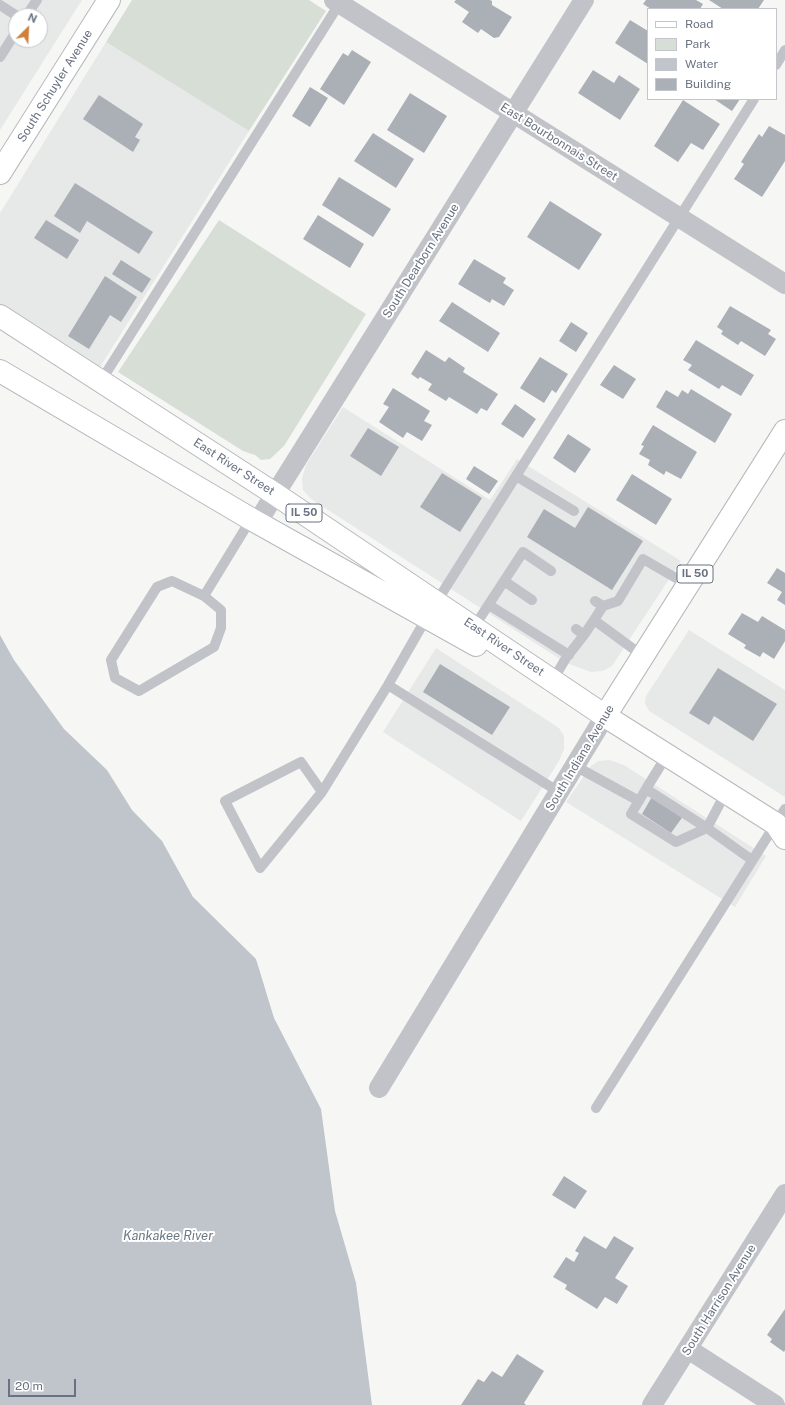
<!DOCTYPE html>
<html>
<head>
<meta charset="utf-8">
<style>
	body { margin:0 }
	#map { position:relative; width:785px; height:1405px; overflow:hidden; background:#f6f7f5; font-family:"Public Sans",sans-serif }
	canvas { display:block }
	.legend { position:absolute; left:647px; top:8px; width:130px; height:92px; box-sizing:border-box; background:#fff; border:1px solid #c3c7cd; margin:0; padding:5px 7px; list-style:none; font-size:12px; color:#697282 }
	.legend li { display:flex; align-items:center; gap:8px; height:20px }
	.legend b { width:20px; border:1px solid #c3c7cd }
	.north { position:absolute; left:8px; top:8px; width:40px; height:40px; box-sizing:border-box; background:#fff; border:1px solid #c3c7cd; border-radius:50%; rotate:24deg; font-size:11px; font-weight:700; line-height:16px; text-align:center; color:#697282 }
	.north::after { content:''; display:block; margin:auto; width:14px; height:18px; background:#d17f3a; clip-path:polygon(50% 0,100% 100%,50% 72%,0 100%) }
	.scale { position:absolute; left:8px; top:1379px; width:68px; height:18px; box-sizing:border-box; border:2px solid #697282; border-top:0; padding-left:5px; font-size:12px; line-height:14px; white-space:nowrap; color:#697282; -webkit-text-stroke:3px #fff; paint-order:stroke }
</style>
</head>
<body>
<div id="map">
<canvas width="785" height="1405"></canvas>
<ul class="legend">
<li><b style="height:5px;background:#fff"></b>Road</li>
<li><b style="height:11px;background:#d7ded6"></b>Park</li>
<li><b style="height:11px;background:#bfc5cb"></b>Water</li>
<li><b style="height:11px;background:#abafb6"></b>Building</li>
</ul>
<div class="north">N</div>
<div class="scale">20 m</div>
</div>
<script>
const c = document.querySelector('canvas').getContext('2d');
c.lineJoin = 'round';
function fillPath(path, color) { c.fillStyle = color; c.fill(path, 'evenodd'); }
const poly = rows => new Path2D(rows.map(r => 'M' + r).join(''));
function stroke(path, color, width, dash) { c.strokeStyle = color; c.lineWidth = width; c.lineCap = dash ? 'butt' : 'round'; c.setLineDash(dash || []); c.stroke(path); }
function drawText(font, color, halo, rows, align = 'center') {
  c.font = font + ' "Public Sans",sans-serif'; c.lineWidth = 4; c.setLineDash([]); c.textBaseline = 'middle'; c.strokeStyle = halo; c.fillStyle = color; for (const [text, x, y, turn = 0] of rows) {
    c.save(); c.translate(x, y); c.rotate((+turn || 0) * Math.PI / 180); c.textAlign = isNaN(turn) ? turn : align; if (halo) c.strokeText(text, 0, 0); c.fillText(text, 0, 0); c.restore();
  }
}
fillPath(poly([
	[0,0,82,0,0,130],
	[16,16,40,16,40,40,16,40],
	[106,42,249,131,100,367,0,306,0,213],
	[343,407,490,500,517,459,681,561,612,666,603,671,591,672,566,663,311,499,303,490,302,478,306,465],
	[689,630,785,690,785,797,649,711,645,703,646,696],
	[436,648,559,728,564,736,564,749,559,761,521,821,383,732],
	[610,760,624,765,766,856,735,907,566,802,591,766,598,761]
]), '#e7e8e8');
fillPath(poly([
	[132,0,309,0,326,11,249,131,106,42],
	[219,220,366,314,284,446,270,459,261,460,255,455,243,451,118,372]
]), '#d7ded6');
fillPath(poly([
	[0,635,14,660,64,729,107,770,132,810,162,841,193,897,256,959,274,1018,321,1109,335,1211,356,1283,372,1405,0,1405]
]), '#bfc5cb');
fillPath(poly([
	[456,0,490,0,492,1,492,5,512,17,499,37,494,38,481,29,478,33,462,22,469,12,454,2],
	[646,0,696,0,703,4,700,9,651,9,643,4],
	[709,0,764,0,758,9,723,9],
	[630,20,648,31,648,64,615,43],
	[352,50,371,62,344,105,320,89,343,53,348,56],
	[593,70,614,83,619,75,640,89,620,120,578,93],
	[310,87,328,98,310,127,292,116],
	[410,93,447,116,424,153,387,130],
	[99,95,143,124,135,137,140,140,133,152,83,119],
	[714,99,740,99,732,111],
	[683,100,720,124,703,150,691,143,678,162,654,146],
	[769,126,785,135,785,161,762,197,734,179,744,164,741,162,759,134,762,137],
	[373,133,414,159,396,188,354,161],
	[339,177,391,209,373,237,322,205],
	[75,183,153,232,139,254,87,221,80,233,54,216],
	[550,201,602,234,579,270,527,237],
	[318,215,364,244,350,268,303,239],
	[46,220,79,240,67,259,34,238],
	[474,259,506,278,503,283,514,290,504,306,492,299,490,303,458,284],
	[121,260,151,279,142,293,112,274],
	[105,276,137,297,121,322,110,315,89,349,68,336],
	[452,302,500,333,488,352,439,321],
	[730,306,771,330,768,334,776,339,765,356,741,341,738,345,721,334,723,331,717,327],
	[571,322,588,333,576,352,559,341],
	[696,340,754,375,741,396,722,385,719,389,688,370,692,365,683,360],
	[426,350,445,362,449,357,465,368,463,372,498,394,487,411,481,408,477,414,449,397,446,401,428,390,432,384,420,377,418,379,411,374],
	[540,357,568,374,556,393,552,390,544,403,520,388],
	[614,365,636,379,623,399,600,385],
	[393,388,430,411,424,421,432,425,422,441,407,432,403,438,379,422,389,407,383,404],
	[691,389,732,414,715,443,656,407,666,390,678,397,682,390,688,394],
	[515,404,536,419,523,438,501,424],
	[653,425,697,452,681,479,666,471,664,475,648,465,650,460,639,454,644,446,641,445],
	[368,428,399,447,381,476,350,456],
	[568,434,591,449,575,473,553,458],
	[474,466,498,481,489,494,466,479],
	[442,473,482,498,460,532,420,507],
	[632,474,672,499,656,525,616,500],
	[588,507,643,541,612,590,527,537,544,509,575,528],
	[777,568,785,573,785,605,777,600,782,592,767,583],
	[742,613,758,622,762,616,785,630,785,641,774,659,763,652,760,657,744,648,746,645,728,634],
	[440,664,510,707,492,735,423,692],
	[718,668,777,704,753,741,714,716,709,725,689,713],
	[653,795,684,815,671,833,642,814],
	[564,1176,587,1191,575,1209,552,1195],
	[584,1236,606,1249,614,1236,634,1248,615,1278,628,1286,617,1304,605,1297,597,1309,565,1289,567,1285,553,1277,566,1257,574,1262,579,1253,575,1251],
	[785,1309,785,1350,784,1352,770,1342,772,1339,767,1335],
	[517,1354,544,1371,524,1403,526,1405,461,1405,478,1379,484,1382,492,1371,502,1377]
]), '#abafb6');
const secondary = poly([
	[0,173,109,0]
]);
const primary = poly([
	[0,316,275,494,605,716,776,824,785,838],
	[0,371,251,519,476,645],
	[605,716,785,431]
]);
stroke(secondary, '#b6b9be', 24);
stroke(primary, '#b7b9bd', 24);
stroke(poly([
	[0,5,17,16],
	[26,16,37,0],
	[0,57,16,32],
	[776,65,785,50],
	[101,381,341,1],
	[516,476,574,511],
	[504,581,532,600],
	[204,596,172,581,157,587,111,660,115,678,139,691,214,647,221,628,221,610,204,596,251,519],
	[595,601,603,606,594,620,643,656],
	[489,605,569,655],
	[603,606,618,601,643,559,688,585],
	[474,627,523,552,551,571],
	[576,629,584,635,594,620],
	[553,680,566,658,584,635],
	[667,755,646,789,707,828,726,792],
	[575,766,639,801],
	[646,789,631,814,676,842,707,828,752,860],
	[322,792,301,762,225,801,260,868,322,792,388,685],
	[559,792,388,685,427,617,754,99],
	[596,1108,785,809]
]), '#c1c3c8', 10);
stroke(poly([
	[334,0,785,284],
	[257,523,584,0],
	[379,1088,605,716],
	[688,1349,775,1405],
	[652,1405,785,1194]
]), '#c1c3c8', 20);
stroke(secondary, '#fff', 22);
stroke(primary, '#fff', 22);
for (const [x, y, w] of [
	[304,513,36],
	[695,574,36]
]) { const box = new Path2D(); box.roundRect(x - w / 2, y - 9, w, 18, 3); c.fillStyle = '#fff'; c.fill(box); stroke(box, '#697282', 1); }
drawText('bold 11px', '#697282', null, [
	["IL 50",304,513],
	["IL 50",695,574]
]);
drawText('12px', '#697282', '#fff', [
	["South Schuyler Avenue",55,86,-58],
	["East Bourbonnais Street",559,142,32],
	["South Dearborn Avenue",421,261,-58],
	["East River Street",234,467,33],
	["East River Street",504,647,34],
	["South Indiana Avenue",580,758,-59],
	["South Harrison Avenue",719,1300,-58]
]);
drawText('italic 13px', '#6a7885', '#fff', [
	["Kankakee River",168,1236]
]);
</script>
</body>
</html>
